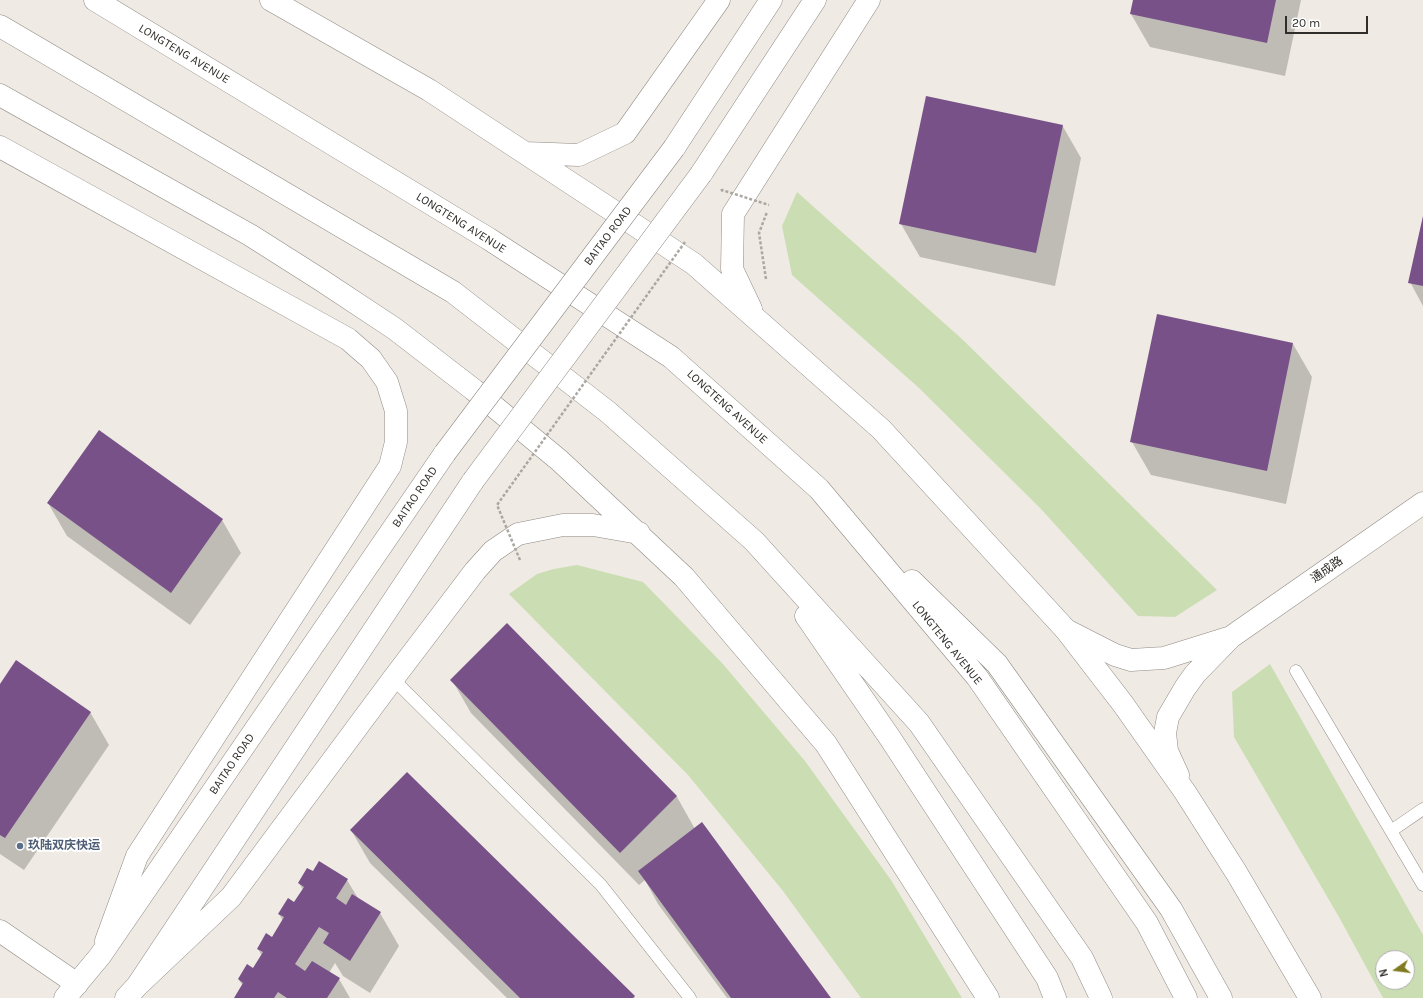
<!DOCTYPE html>
<html>
<head>
<meta charset="utf-8">
<style>
	body { margin:0 }
	#map { position:relative; width:1423px; height:998px; overflow:hidden; background:#efeae3; font-family:Karla,sans-serif }
	canvas { display:block }
	.north { position:absolute; left:1375px; top:950px; width:40px; height:40px; box-sizing:border-box; background:#fff; border:1px solid #acabaa; border-radius:50%; rotate:256deg; font-size:11px; font-weight:700; line-height:16px; text-align:center; color:#302e2b }
	.north::after { content:''; display:block; margin:auto; width:14px; height:18px; background:#807a20; clip-path:polygon(50% 0,100% 100%,50% 72%,0 100%) }
	.scale { position:absolute; left:1285px; top:16px; width:83px; height:18px; box-sizing:border-box; border:2px solid #302e2b; border-top:0; padding-left:5px; font-size:12px; line-height:14px; white-space:nowrap; color:#302e2b; -webkit-text-stroke:3px #fff; paint-order:stroke }
</style>
</head>
<body>
<div id="map">
<canvas width="1423" height="998"></canvas>
<div class="north">N</div>
<div class="scale">20 m</div>
</div>
<script>
const c = document.querySelector('canvas').getContext('2d');
c.lineJoin = 'round';
function fillPath(path, color) { c.fillStyle = color; c.fill(path, 'evenodd'); }
const poly = rows => new Path2D(rows.map(r => 'M' + r).join(''));
function stroke(path, color, width, dash) { c.strokeStyle = color; c.lineWidth = width; c.lineCap = dash ? 'butt' : 'round'; c.setLineDash(dash || []); c.stroke(path); }
function drawText(font, color, halo, rows, align = 'center') {
  c.font = font + ' Karla,"Noto Sans SC",sans-serif'; c.lineWidth = 4; c.setLineDash([]); c.textBaseline = 'middle'; c.strokeStyle = halo; c.fillStyle = color; for (const [text, x, y, turn = 0] of rows) {
    c.save(); c.translate(x, y); c.rotate((+turn || 0) * Math.PI / 180); c.textAlign = isNaN(turn) ? turn : align; if (halo) c.strokeText(text, 0, 0); c.fillText(text, 0, 0); c.restore();
  }
}
fillPath(poly([
	[797,192,962,339,1217,590,1175,617,1138,616,1041,509,919,388,792,275,782,226],
	[577,565,643,582,722,663,805,761,891,880,962,998,861,998,783,891,688,775,509,594,537,574,554,569],
	[1270,664,1423,935,1423,998,1383,998,1339,917,1234,737,1232,692],
	[1383,958,1407,958,1407,982,1383,982]
]), '#cbdeb3');
fillPath(poly([
	[1134,0,1301,0,1285,76,1150,47,1131,14],
	[1062,125,1081,158,1055,286,920,257,901,224],
	[1423,217,1423,306,1410,282],
	[1293,344,1312,377,1286,504,1151,475,1132,442],
	[48,503,222,520,241,553,190,625,67,536],
	[507,625,677,797,695,829,830,998,727,998,658,904,645,880,639,885,471,713,452,680],
	[0,686,90,712,109,745,24,870,0,854],
	[351,830,634,997,635,998,507,998,370,863],
	[313,873,347,880,359,900,380,913,399,946,370,993,343,976,335,963,329,973,339,979,350,998,235,998,243,986,239,980,254,969,262,956,258,949,272,939,283,921,279,914,294,904,303,890,299,883]
]), '#0003');
fillPath(poly([
	[1133,0,1276,0,1267,43,1130,14],
	[926,96,1063,125,1036,253,899,224],
	[1423,216,1423,286,1408,283],
	[1157,314,1293,343,1267,471,1130,442],
	[99,430,223,519,171,593,47,503],
	[507,623,677,796,620,853,450,680],
	[16,660,91,712,5,838,0,835,0,684],
	[407,772,635,996,633,998,520,998,350,830],
	[702,822,831,998,731,998,638,871],
	[319,861,348,879,336,898,346,905,352,894,381,912,350,961,323,943,329,933,319,927,295,964,305,971,312,961,340,978,327,998,287,998,278,992,274,998,234,998,243,983,238,979,247,964,253,968,263,952,257,949,266,933,272,937,284,917,278,914,288,898,294,902,304,887,298,883,307,868,313,871]
]), '#775188');
const service = poly([
	[1296,671,1423,885],
	[393,679,601,885,690,998],
	[1391,831,1423,809]
]);
const minor = poly([
	[0,147,348,339,371,359,387,382,396,411,396,442,390,466,137,856,106,941],
	[1066,630,1115,655,1131,660,1164,658,1228,638],
	[1178,775,1167,751,1165,733,1168,717,1185,688,1195,674,1231,637,1423,503]
]);
const tertiary = poly([
	[0,931,77,984]
]);
const secondary = poly([
	[271,0,429,90,694,264,881,429,1066,630,1123,704,1185,792,1236,872,1310,998],
	[0,95,250,235,321,280,395,329,474,390,559,460,684,577,826,744,988,998],
	[674,148,771,0],
	[525,153,579,155,625,133,719,0],
	[701,174,815,0],
	[751,309,732,269,733,214,869,0],
	[137,986,231,897,393,679,475,571,493,551,518,534,563,525,593,525,639,533],
	[65,998,100,956,445,453],
	[126,998,137,986,473,481]
]);
const trunk = poly([
	[95,0,489,239,671,357,819,489,977,677,1147,923,1186,998],
	[0,26,453,292,608,412,754,541,919,723,1082,958,1101,998],
	[912,581,997,664,1171,909,1221,998],
	[806,616,890,738,1047,978,1055,998]
]);
stroke(service, '#8f8a84', 13);
stroke(minor, '#8f8a84', 23);
stroke(tertiary, '#8f8a84', 23);
stroke(secondary, '#8f8a84', 23);
stroke(trunk, '#8f8a84', 23);
stroke(poly([
	[766,279,759,233,767,212]
]), '#aba7a1', 2.5, [3, 2]);
stroke(service, '#fff', 12);
stroke(minor, '#fff', 22);
stroke(tertiary, '#fff', 22);
stroke(secondary, '#fff', 22);
stroke(trunk, '#fff', 22);
const secondaryBridge = poly([
	[445,453,674,148],
	[473,481,701,174]
]);
stroke(secondaryBridge, '#8f8a84', 23, []);
stroke(poly([
	[721,191,722,190,769,205],
	[520,560,497,505,685,242]
]), '#aba7a1', 2.5, [3, 2]);
stroke(secondaryBridge, '#fff', 22);
for (const [x, y, r, color] of [
	[20,846,4,"#5c6f8a"]
]) { const dot = new Path2D(); dot.arc(x, y, r, 0, 2 * Math.PI); c.fillStyle = color; c.fill(dot); stroke(dot, '#fff', 1.5); }
drawText('12px', '#302e2b', '#fff', [
	["LONGTENG AVENUE",184,54,31],
	["LONGTENG AVENUE",461,223,32],
	["BAITAO ROAD",608,236,-53],
	["LONGTENG AVENUE",727,407,42],
	["BAITAO ROAD",415,497,-56],
	["通成路",1327,570,-35],
	["LONGTENG AVENUE",947,643,51],
	["BAITAO ROAD",232,764,-56]
]);
drawText('bold 12px', '#4e5e75', '#fff', [
	["玖陆双庆快运",28,846]
], 'left');
</script>
</body>
</html>
